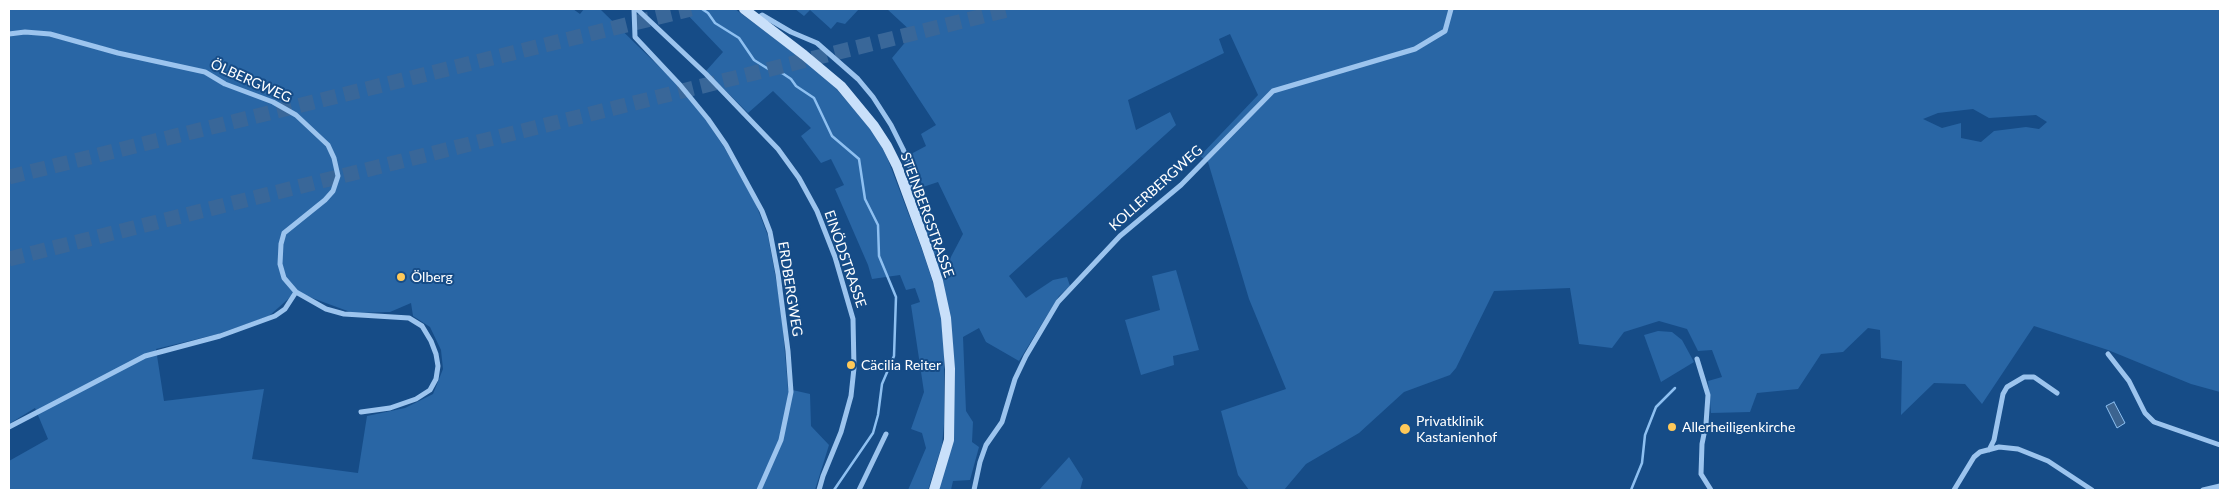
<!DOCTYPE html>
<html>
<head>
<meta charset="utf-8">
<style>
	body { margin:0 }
	#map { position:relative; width:2229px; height:499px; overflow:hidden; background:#164c87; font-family:Lato,sans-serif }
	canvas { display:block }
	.frame { position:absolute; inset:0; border:10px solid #fff; pointer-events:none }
</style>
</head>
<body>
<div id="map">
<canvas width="2229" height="499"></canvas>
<div class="frame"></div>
</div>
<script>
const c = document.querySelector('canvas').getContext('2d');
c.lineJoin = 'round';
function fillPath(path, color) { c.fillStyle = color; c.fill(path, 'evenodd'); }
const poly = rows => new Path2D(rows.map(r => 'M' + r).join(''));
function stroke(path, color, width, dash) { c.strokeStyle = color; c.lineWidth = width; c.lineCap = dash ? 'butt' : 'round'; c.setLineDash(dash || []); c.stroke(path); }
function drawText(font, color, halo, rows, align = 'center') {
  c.font = font + ' Lato,sans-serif'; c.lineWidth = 4; c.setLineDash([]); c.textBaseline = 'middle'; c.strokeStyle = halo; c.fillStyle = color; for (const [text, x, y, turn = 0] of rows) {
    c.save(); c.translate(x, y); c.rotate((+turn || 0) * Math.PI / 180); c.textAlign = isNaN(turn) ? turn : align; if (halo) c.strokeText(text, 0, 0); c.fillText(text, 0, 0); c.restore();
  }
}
fillPath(poly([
	[9,9,573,9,580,14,584,9,600,9,679,86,706,120,724,147,755,202,768,236,781,307,788,389,810,394,811,426,829,445,815,490,9,490,9,461,48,439,35,408,9,424],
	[296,292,353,313,390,312,411,303,413,316,430,327,441,350,443,369,433,394,405,408,367,416,358,473,252,459,264,389,164,401,156,349,218,334,269,316],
	[682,9,735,9,805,61,834,86,875,134,887,157,924,255,934,286,941,314,944,348,944,424,942,445,928,490,908,490,926,448,922,433,911,429,924,392,911,305,920,302,915,288,906,290,900,275,872,279,868,265,835,189,844,185,831,159,821,163,801,136,811,128,773,91,748,113,706,71,723,52],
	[795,9,859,9,845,24,837,22,831,29,810,10,804,16],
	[887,9,2220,9,2220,392,2191,384,2108,350,2034,326,1982,404,1965,384,1934,383,1901,415,1902,361,1881,358,1880,330,1868,328,1843,352,1821,354,1798,389,1757,393,1750,412,1711,413,1708,381,1722,377,1712,350,1698,351,1687,329,1659,321,1624,332,1612,348,1579,344,1570,288,1494,291,1456,368,1450,375,1404,392,1359,433,1306,464,1284,490,1249,490,1238,475,1221,411,1286,389,1249,299,1208,162,1200,156,1258,95,1230,34,1219,39,1224,53,1128,100,1136,130,1170,112,1176,125,1009,276,1026,298,1053,280,1067,277,1070,286,1059,296,1019,361,986,342,979,328,963,337,966,411,973,422,972,442,979,447,970,480,953,481,951,490,938,490,952,444,953,344,910,190,918,200,927,220,944,270,963,234,938,182,923,187,911,154,926,146,921,134,936,125,892,58,913,33],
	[1973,109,1989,118,2036,115,2047,122,2039,129,2026,127,1994,131,1981,142,1961,138,1961,123,1942,128,1923,119,1938,113],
	[1176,270,1199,350,1173,356,1174,365,1141,375,1125,320,1160,310,1152,276],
	[1658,331,1672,332,1682,340,1694,362,1661,382,1644,335],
	[1069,457,1083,479,1080,490,1039,490]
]), '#2966a5');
const water = poly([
	[2114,402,2125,423,2117,428,2106,406,2114,402]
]);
fillPath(water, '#3c6490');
stroke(water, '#8ec0f1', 1);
stroke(poly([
	[702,9,708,13,715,23,739,38,754,60,773,72,782,73,791,79,796,86,814,98,832,136,859,159,865,199,878,225,879,256,896,297,894,356,882,384,878,415,873,433,834,490],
	[1631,490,1642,463,1645,435,1656,407,1675,388]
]), '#8ec0f1', 2.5);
stroke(poly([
	[9,177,691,9],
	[9,259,1011,9]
]), '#396799', 15, [15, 8]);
stroke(poly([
	[634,9,635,37,680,85,708,119,726,145,762,211,770,232,778,274,788,351,791,392,781,440,759,490],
	[637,9,706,74,778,149,799,178,817,211,835,257,853,319,854,368,851,396,841,432,823,476,819,490],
	[756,19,762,15,791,32,817,43,858,79,873,97,891,125,903,149,923,200,920,201,903,176],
	[9,34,25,32,50,34,118,53,205,72,225,84,273,102,296,115,328,145,334,158,338,176,333,191,325,200,284,233,281,244,280,264,284,278,296,292],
	[2108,354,2129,381,2145,413,2154,422,2220,445],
	[1697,359,1708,395,1706,424,1702,444,1701,474,1711,490],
	[9,427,145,356,220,336,275,316,285,309,296,292,326,309,344,314,409,318,422,326,431,341,436,354,438,366,436,379,430,390,416,399,390,408,361,412],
	[1989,450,1994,440,2003,394,2007,387,2024,377,2034,377,2057,393],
	[859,490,886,434],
	[974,490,980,462,986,445,1002,422,1015,379,1026,356,1058,302,1120,236,1181,185,1273,91,1415,49,1445,31,1451,9],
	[1954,490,1974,457,1980,452,1999,447,2018,449,2048,461,2092,490],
	[2203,490,2220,486]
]), '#9cc4ee', 5);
stroke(poly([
	[744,9,804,55,841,86,874,126,887,146,897,166,926,245,938,281,946,318,950,369,949,440,934,490]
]), '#c9e0fa', 10);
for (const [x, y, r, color] of [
	[401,277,5,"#ffc959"],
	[851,365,5,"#ffc959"],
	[1672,427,5,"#ffc959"],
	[1405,429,6,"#ffc959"]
]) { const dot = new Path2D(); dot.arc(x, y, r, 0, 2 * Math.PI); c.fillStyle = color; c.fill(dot); stroke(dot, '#164c87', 2); }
drawText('14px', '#fff', '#164c87', [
	["ÖLBERGWEG",251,81,24],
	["KOLLERBERGWEG",1156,188,-42],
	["STEINBERGSTRASSE",927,215,70],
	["EINÖDSTRASSE",845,259,71],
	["ERDBERGWEG",790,289,81]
]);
drawText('14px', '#fff', '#164c87', [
	["Ölberg",411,277],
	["Cäcilia Reiter",861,365],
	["Privatklinik",1416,421],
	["Kastanienhof",1416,437],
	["Allerheiligenkirche",1682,427]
], 'left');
</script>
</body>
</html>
